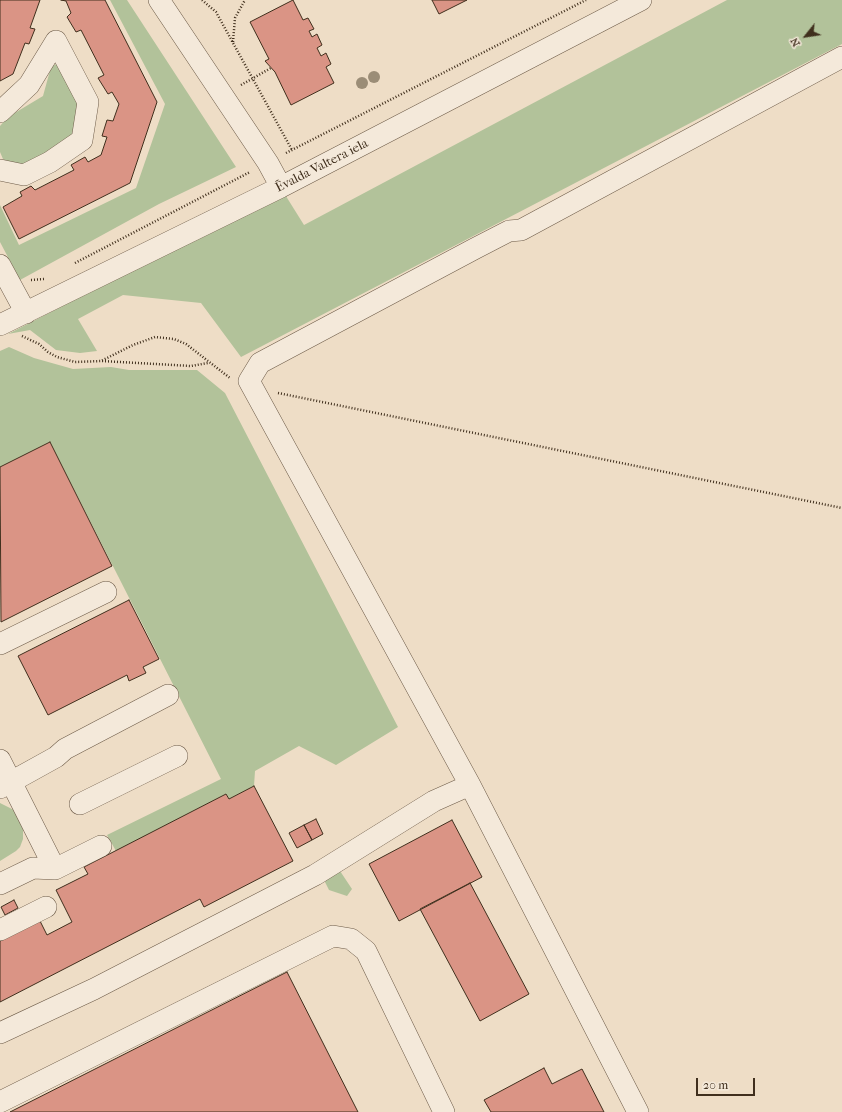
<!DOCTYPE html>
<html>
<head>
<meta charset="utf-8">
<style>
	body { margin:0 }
	#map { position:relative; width:842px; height:1112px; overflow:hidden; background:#eeddc6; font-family:"IM FELL French Canon",serif }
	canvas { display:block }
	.north { position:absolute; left:786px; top:16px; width:40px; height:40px; -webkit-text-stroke:3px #f4e9da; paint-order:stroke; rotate:240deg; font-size:11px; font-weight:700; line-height:16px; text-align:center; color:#402f1d }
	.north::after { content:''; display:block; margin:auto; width:14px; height:18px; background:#402f1d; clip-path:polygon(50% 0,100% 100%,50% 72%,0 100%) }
	.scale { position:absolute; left:696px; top:1078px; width:59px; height:18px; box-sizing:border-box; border:2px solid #402f1d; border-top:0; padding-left:5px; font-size:12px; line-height:14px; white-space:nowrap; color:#402f1d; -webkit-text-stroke:3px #f4e9da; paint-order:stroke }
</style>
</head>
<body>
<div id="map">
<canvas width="842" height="1112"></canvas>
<div class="north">N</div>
<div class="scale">20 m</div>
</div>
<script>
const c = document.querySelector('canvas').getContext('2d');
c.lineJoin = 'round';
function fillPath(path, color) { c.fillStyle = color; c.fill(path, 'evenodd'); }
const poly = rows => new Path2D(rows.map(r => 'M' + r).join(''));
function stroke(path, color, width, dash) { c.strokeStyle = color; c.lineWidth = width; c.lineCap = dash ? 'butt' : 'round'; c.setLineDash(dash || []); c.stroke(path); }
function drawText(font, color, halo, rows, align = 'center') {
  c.font = font + ' "IM FELL French Canon",serif'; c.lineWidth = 4; c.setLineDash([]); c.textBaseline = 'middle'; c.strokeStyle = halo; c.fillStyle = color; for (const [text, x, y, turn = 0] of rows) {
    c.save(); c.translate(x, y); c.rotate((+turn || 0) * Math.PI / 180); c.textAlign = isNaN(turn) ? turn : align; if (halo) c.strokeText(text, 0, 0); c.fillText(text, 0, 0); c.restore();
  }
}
fillPath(poly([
	[110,0,127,0,236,167,159,204,20,280,0,242,0,205,19,245,136,188,165,104],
	[727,0,842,0,842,44,241,357,201,303,123,295,78,319,97,351,80,353,56,350,30,330,8,334,284,193,304,225],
	[60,62,79,105,77,137,22,169,3,159,0,152,0,126,8,117,43,96,51,67],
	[9,347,34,358,73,369,111,367,129,370,197,370,225,393,398,727,336,765,299,746,255,771,254,786,229,799,226,794,116,851,107,835,221,779,50,442,0,467,0,351],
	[0,803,14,810,23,829,23,839,20,847,16,851,0,861],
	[340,871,352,889,347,896,329,890,325,882,329,873]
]), '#b2c29a');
const building = poly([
	[0,0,40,0,30,28,35,29,29,44,25,43,13,74,0,81,0,0],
	[61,0,105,0,157,102,130,183,19,239,3,207,22,196,20,192,31,186,35,190,74,170,71,165,85,157,88,162,101,155,107,137,102,136,107,120,113,121,119,104,112,92,108,94,98,78,104,75,81,30,76,32,67,17,71,13,66,1,61,0],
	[293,0,303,20,308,18,314,29,309,31,312,37,317,34,322,45,317,48,321,56,326,53,331,64,326,67,334,83,291,105,275,72,265,61,269,59,250,22,293,0],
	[432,0,467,0,439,14,432,0],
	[50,442,112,566,1,622,0,467,50,442],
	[129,600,159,659,143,667,146,673,129,681,127,675,48,715,18,656,129,600],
	[254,786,293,861,204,907,200,899,0,1002,0,941,40,921,47,935,72,922,56,890,88,874,84,867,226,794,229,799,254,786],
	[316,819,323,834,312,840,304,825,316,819],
	[452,820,482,877,399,921,369,864,452,820],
	[304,825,312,840,297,848,289,833,304,825],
	[470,883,529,994,480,1021,420,909,470,883],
	[14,900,18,908,5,915,1,907,14,900],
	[287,972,358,1112,10,1112,287,972],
	[544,1068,552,1084,582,1069,604,1112,491,1112,484,1100,544,1068]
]);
fillPath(building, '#da9485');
stroke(building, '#402f1d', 1);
const minor = poly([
	[159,0,268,163,281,187],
	[0,112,29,85,56,41,88,102,82,140,50,162,24,175,0,170],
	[0,265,26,313],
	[0,325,281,187,641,0],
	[0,644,106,592],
	[0,760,55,869],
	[0,788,56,757,65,749,168,695],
	[80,804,177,756],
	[0,884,33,868,55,869,101,846],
	[0,930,46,907],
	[0,1033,94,989,315,875,434,801,470,785],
	[0,1102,333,936,351,939,366,951,444,1112],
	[638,1112,470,785,249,381,260,363,476,248,509,231,521,230,842,57]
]);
stroke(minor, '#6c5a47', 22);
stroke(poly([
	[202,0,216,12,292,150],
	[233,42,235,18,245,0],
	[241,85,271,68],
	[286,153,586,0],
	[75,263,250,172],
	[31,280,44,279],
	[22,336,39,344,48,352,57,357,75,362,101,361,133,345,155,337,174,339,186,344,230,378],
	[102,361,191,366,208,363],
	[278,393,842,508]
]), '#402f1d', 2.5, [1, 2]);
stroke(minor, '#f4e9da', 21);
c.fillStyle = '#9b8d77';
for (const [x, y] of [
	[374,77],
	[362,83]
]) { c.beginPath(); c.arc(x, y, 6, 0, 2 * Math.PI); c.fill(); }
drawText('13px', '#402f1d', '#f4e9da', [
	["Ēvalda Valtera iela",322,166,-27]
]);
</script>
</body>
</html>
